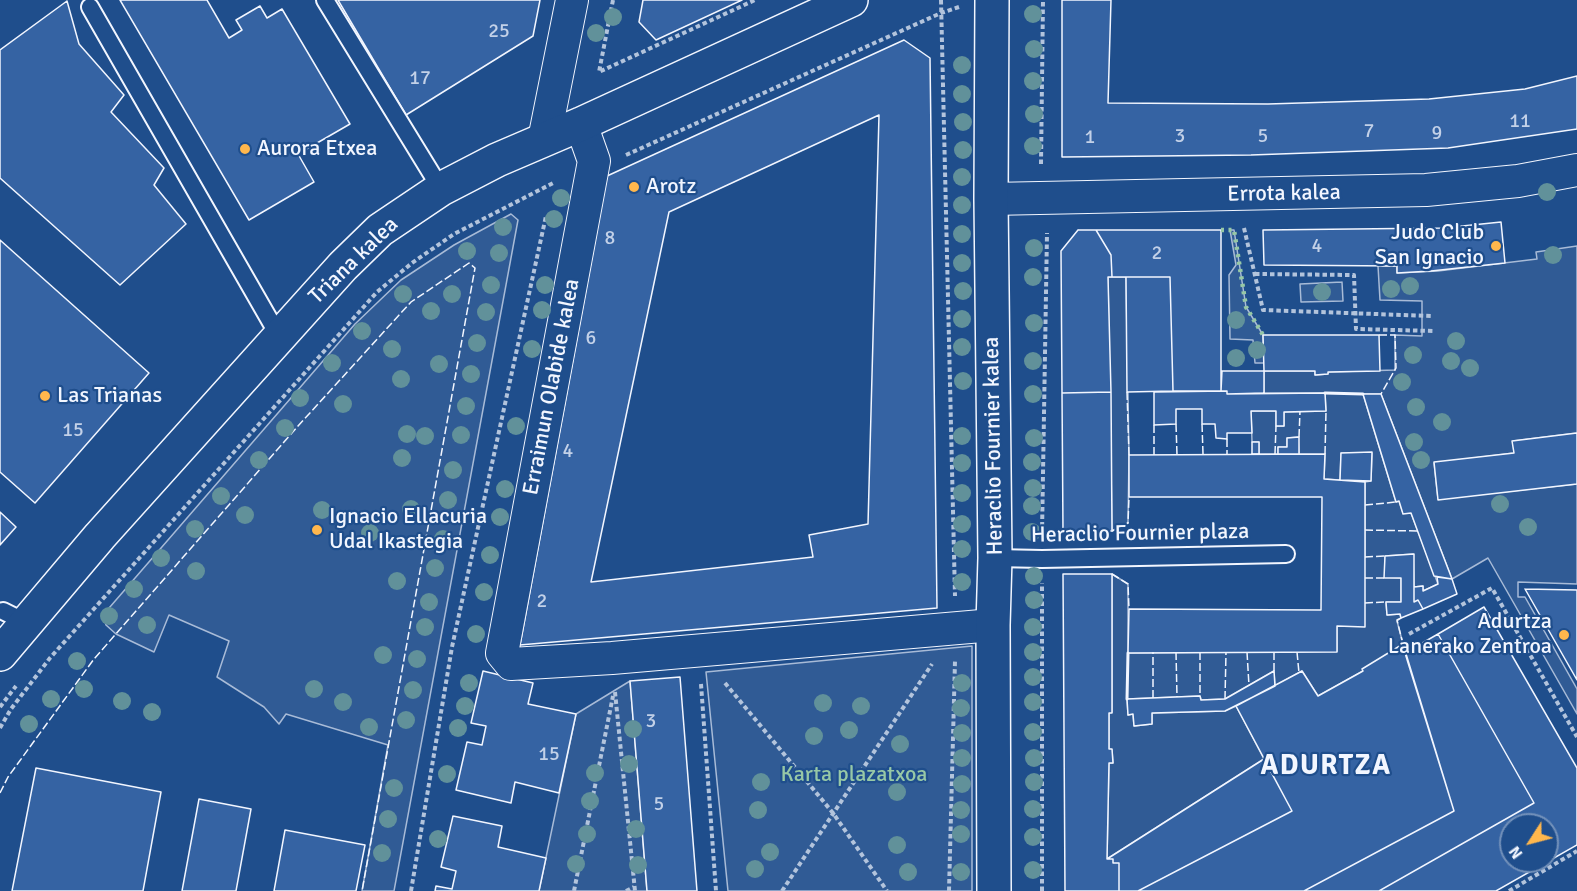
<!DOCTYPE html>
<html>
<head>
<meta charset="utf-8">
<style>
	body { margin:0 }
	#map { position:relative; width:1577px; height:891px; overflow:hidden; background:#1f4e8c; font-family:Signika,sans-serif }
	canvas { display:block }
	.north { position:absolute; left:1499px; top:813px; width:60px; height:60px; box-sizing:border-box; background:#1f4e8c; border:2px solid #7391ba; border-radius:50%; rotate:234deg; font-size:16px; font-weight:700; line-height:24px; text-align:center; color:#f2f6ff }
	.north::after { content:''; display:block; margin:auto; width:21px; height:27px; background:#ffb74d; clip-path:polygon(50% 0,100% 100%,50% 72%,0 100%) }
</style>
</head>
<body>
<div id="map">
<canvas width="1577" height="891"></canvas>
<div class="north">N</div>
</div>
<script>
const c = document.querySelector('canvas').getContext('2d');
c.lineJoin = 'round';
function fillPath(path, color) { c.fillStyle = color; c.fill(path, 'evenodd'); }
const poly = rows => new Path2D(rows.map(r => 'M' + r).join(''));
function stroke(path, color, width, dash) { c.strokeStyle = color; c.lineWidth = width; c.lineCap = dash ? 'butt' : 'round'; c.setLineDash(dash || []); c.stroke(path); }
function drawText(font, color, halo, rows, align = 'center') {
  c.font = font + ' Signika,sans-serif'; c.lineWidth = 4.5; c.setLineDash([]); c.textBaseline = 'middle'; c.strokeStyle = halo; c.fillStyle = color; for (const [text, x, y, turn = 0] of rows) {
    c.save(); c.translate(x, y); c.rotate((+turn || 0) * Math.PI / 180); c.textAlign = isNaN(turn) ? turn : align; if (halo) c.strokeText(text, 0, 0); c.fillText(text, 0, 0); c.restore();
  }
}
const built = poly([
	[511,214,518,220,394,891,362,891,388,745,286,714,279,724,264,707,217,677,229,641,169,615,154,652,116,634,106,625,103,615,355,324,401,280,454,245,511,214],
	[1230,230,1234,230,1246,307,1263,335,1264,363,1255,363,1253,340,1230,339,1229,275,1236,265,1230,230],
	[1577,246,1577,433,1513,441,1514,453,1434,463,1438,499,1577,484,1577,584,1518,582,1518,597,1525,597,1577,689,1577,714,1488,558,1452,579,1381,394,1363,394,1396,502,1399,501,1403,513,1411,513,1438,584,1423,591,1423,586,1414,587,1413,554,1385,556,1385,577,1401,578,1401,602,1386,602,1387,615,1400,614,1401,618,1397,621,1403,644,1363,671,1318,696,1302,671,1275,686,1274,671,1225,699,1201,700,1200,696,1127,699,1128,715,1133,714,1134,726,1152,724,1152,713,1225,711,1236,706,1264,759,1107,859,1109,763,1113,763,1112,750,1109,749,1109,713,1112,712,1112,574,1128,584,1128,653,1337,651,1337,626,1365,557,1365,482,1371,481,1372,453,1341,453,1340,480,1324,479,1325,454,1299,454,1298,437,1287,438,1287,447,1278,447,1278,454,1259,454,1259,442,1252,442,1251,411,1276,411,1276,426,1284,426,1284,412,1326,411,1325,393,1264,393,1264,371,1315,371,1315,375,1328,374,1328,372,1395,370,1395,335,1422,336,1422,301,1380,300,1378,266,1397,266,1397,273,1438,271,1537,259,1536,252,1577,246],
	[1108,277,1126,277,1129,455,1128,523,1112,531,1108,277],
	[1342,282,1343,301,1301,302,1300,284,1342,282],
	[972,646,972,891,728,891,706,672,972,646],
	[630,681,647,891,539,891,576,714,630,681]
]);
fillPath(built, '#305b95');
stroke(built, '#a8bbd7', 1.5);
const building = poly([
	[120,0,207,0,229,38,242,30,236,20,260,6,267,18,282,9,350,124,298,154,314,182,249,220,120,0],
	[338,0,540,0,533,36,406,115,338,0],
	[643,0,742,0,656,40,639,22,643,0],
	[1062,0,1111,0,1108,103,1268,104,1429,99,1525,89,1577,76,1577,129,1448,148,1251,155,1062,157,1062,0],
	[67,1,79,44,124,95,111,112,164,168,154,185,186,224,120,285,0,178,0,50,67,1],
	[904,40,930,58,937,608,520,645,607,176,904,40],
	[879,115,868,524,809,535,813,557,591,582,669,212,879,115],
	[1501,222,1505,263,1431,271,1397,273,1397,266,1264,265,1263,230,1443,228,1501,222],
	[1078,230,1096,230,1111,255,1112,277,1108,277,1111,392,1062,393,1061,251,1078,230],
	[1096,230,1221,230,1221,391,1173,391,1170,277,1112,277,1111,255,1096,230],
	[0,240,149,373,35,503,0,472,0,240],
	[1126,277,1170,277,1173,391,1127,392,1126,277],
	[1263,335,1379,335,1380,371,1328,372,1328,374,1315,375,1315,371,1264,371,1263,335],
	[1222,371,1264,371,1264,393,1227,394,1227,391,1221,391,1222,371],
	[1227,391,1227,394,1325,393,1326,411,1284,412,1284,426,1276,426,1276,411,1251,411,1252,433,1227,433,1227,439,1216,438,1215,424,1202,424,1202,409,1176,409,1176,424,1154,425,1154,392,1227,391],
	[1111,392,1112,531,1063,532,1062,393,1111,392],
	[1363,394,1381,394,1452,579,1434,576,1411,513,1403,514,1399,501,1396,502,1363,394],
	[1577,433,1577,484,1438,500,1434,462,1514,453,1512,441,1577,433],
	[1299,437,1299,454,1278,454,1278,447,1287,447,1287,438,1299,437],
	[1252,442,1259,442,1259,454,1252,454,1252,442],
	[1372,452,1371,481,1340,480,1341,453,1372,452],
	[1325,454,1324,479,1365,482,1365,627,1337,626,1337,652,1128,653,1129,609,1321,610,1322,497,1129,497,1129,455,1325,454],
	[0,512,16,527,0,545,0,512],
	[1414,554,1414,602,1418,600,1423,609,1401,618,1400,614,1387,615,1386,602,1401,602,1401,578,1384,578,1385,556,1414,554],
	[1063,574,1112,574,1112,713,1109,713,1109,749,1112,749,1113,763,1109,763,1107,859,1113,859,1113,863,1119,863,1119,891,1065,891,1063,574],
	[1437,577,1452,579,1457,594,1423,609,1418,600,1414,602,1414,587,1423,586,1423,591,1438,584,1437,577],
	[1525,589,1577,590,1577,680,1525,589],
	[1484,607,1577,768,1577,845,1496,891,1379,891,1534,803,1438,634,1484,607],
	[1511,825,1547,825,1547,861,1511,861,1511,825],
	[1438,634,1534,803,1379,891,1304,891,1454,811,1405,653,1438,634],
	[1403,644,1454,811,1304,891,1138,891,1292,811,1236,706,1302,671,1318,696,1363,671,1362,669,1403,644],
	[483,671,533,683,528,704,576,714,559,793,515,782,511,803,456,790,467,742,482,745,486,726,471,723,483,671],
	[1274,671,1275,686,1225,711,1152,713,1152,724,1134,726,1133,714,1128,715,1127,699,1200,696,1201,700,1225,699,1274,671],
	[680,677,697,891,647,891,630,681,680,677],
	[1264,759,1292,811,1138,891,1119,891,1119,863,1113,863,1113,859,1107,859,1264,759],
	[36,768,161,792,143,891,12,891,36,768],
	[199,799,251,809,236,891,182,891,199,799],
	[453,816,502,826,498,847,546,858,539,891,435,891,436,886,452,889,456,871,441,867,453,816],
	[285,830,365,845,356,891,274,891,285,830]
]);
fillPath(building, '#3563a3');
stroke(building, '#f2f6ff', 1.5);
const lane = poly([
	[325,0,441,189],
	[90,7,280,338],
	[995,558,1042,559,1286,554],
	[3,611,25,622]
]);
const street = poly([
	[581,124,594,161,502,653,511,664,612,658,993,625],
	[544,140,572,0],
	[991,199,1426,190,1518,181,1577,170]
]);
const secondary = poly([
	[992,0,991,199,995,558,993,625,994,891],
	[0,654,100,536,343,266,380,230,441,189,497,160,581,124,851,0]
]);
stroke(lane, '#f2f6ff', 20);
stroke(street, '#f2f6ff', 34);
stroke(secondary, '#f2f6ff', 36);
stroke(poly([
	[613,0,599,72,755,0],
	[941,0,955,596],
	[626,155,941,13,959,7],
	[1041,164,1043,0],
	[1244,228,1263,310,1431,316],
	[1255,274,1354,275,1356,329,1434,331],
	[1042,534,1047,233],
	[1409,634,1492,588,1577,737],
	[725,683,833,813,887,891],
	[701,684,716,891],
	[615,692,635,891],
	[0,707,16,686],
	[0,728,11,709,50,658,377,292,412,263,454,234,555,182],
	[411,891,452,647,546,216],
	[574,891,613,696],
	[626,891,634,887],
	[782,891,932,664],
	[949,891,955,661],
	[1042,891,1042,583],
	[1509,891,1577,851]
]), '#b3c4dc', 4, [4.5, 3]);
stroke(lane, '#1f4e8c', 16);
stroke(street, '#1f4e8c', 32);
stroke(secondary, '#1f4e8c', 33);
stroke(poly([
	[1221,230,1234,230,1246,307,1263,335]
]), '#97c8a6', 4.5, [3, 4.5]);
stroke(poly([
	[1379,335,1395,335,1396,368,1381,394],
	[1127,392,1129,455],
	[1176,424,1177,455],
	[1202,424,1203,454],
	[1154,425,1154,455],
	[1299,437,1300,411],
	[1227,439,1227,454],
	[1275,454,1276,426],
	[1325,454,1326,411],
	[1365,505,1396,502],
	[1365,530,1417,531],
	[1112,531,1128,523,1129,497],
	[1365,557,1385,556],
	[1112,574,1128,584,1129,609],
	[1365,578,1384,578],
	[1365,603,1386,602],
	[1401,618,1397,620,1403,644],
	[1176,652,1177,697],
	[1200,652,1200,696],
	[1247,652,1249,686],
	[1297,652,1299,673],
	[1274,671,1274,652],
	[1153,698,1153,652],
	[1225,699,1226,652],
	[0,793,8,777,94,659,298,426,411,302,469,263,475,268,362,891]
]), '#f2f6ff', 1.5, [8, 3]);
stroke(poly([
	[1325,393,1363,394],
	[1127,699,1128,653]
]), '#f2f6ff', 3);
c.fillStyle = '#61919a';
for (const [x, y] of [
	[1033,14],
	[613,17],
	[596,33],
	[1034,49],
	[962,65],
	[1033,81],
	[962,94],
	[1034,114],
	[963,122],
	[1033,146],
	[963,150],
	[962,177],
	[1547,192],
	[561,198],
	[962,205],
	[554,219],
	[503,227],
	[962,234],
	[1034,248],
	[467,251],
	[499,253],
	[1553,255],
	[962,263],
	[1033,277],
	[491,285],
	[545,285],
	[1410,286],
	[1391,289],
	[963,291],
	[1322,292],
	[403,294],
	[452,294],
	[542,310],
	[431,311],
	[486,312],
	[962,319],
	[1236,320],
	[1034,323],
	[362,331],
	[1456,341],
	[477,343],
	[962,347],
	[392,349],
	[532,349],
	[1257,350],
	[1413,355],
	[1236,358],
	[1033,361],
	[1451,361],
	[332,363],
	[439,364],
	[1470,368],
	[471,374],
	[401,379],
	[963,381],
	[1402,382],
	[1033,394],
	[300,398],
	[343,404],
	[466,406],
	[1416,407],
	[1442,422],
	[516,426],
	[285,428],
	[407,434],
	[461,435],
	[425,436],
	[962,436],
	[1034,438],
	[1414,442],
	[402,458],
	[259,460],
	[1421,460],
	[1032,462],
	[962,463],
	[453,470],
	[1033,488],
	[505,489],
	[962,493],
	[221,496],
	[448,500],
	[1500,504],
	[1032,506],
	[411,509],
	[322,510],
	[245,515],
	[500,517],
	[962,524],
	[1528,527],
	[195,529],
	[1032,532],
	[370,533],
	[443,539],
	[962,549],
	[490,555],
	[161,558],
	[435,568],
	[196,571],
	[1034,576],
	[397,581],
	[962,582],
	[134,589],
	[484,592],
	[1034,600],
	[429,602],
	[109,616],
	[147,625],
	[425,627],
	[1033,627],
	[476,634],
	[1033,652],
	[383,655],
	[417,659],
	[77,661],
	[1033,677],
	[469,683],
	[962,683],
	[84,689],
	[314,689],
	[413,690],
	[51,699],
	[122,701],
	[343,702],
	[1033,702],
	[823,703],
	[465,706],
	[861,706],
	[961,708],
	[152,712],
	[406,720],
	[29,724],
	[369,727],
	[458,728],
	[633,729],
	[849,730],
	[1033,732],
	[962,733],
	[814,736],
	[900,744],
	[962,758],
	[1034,758],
	[629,764],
	[595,773],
	[447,774],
	[761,782],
	[1034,782],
	[962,784],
	[394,788],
	[897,792],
	[590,801],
	[1033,809],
	[758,810],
	[961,810],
	[388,819],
	[636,829],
	[587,834],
	[961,834],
	[1033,837],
	[438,839],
	[897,845],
	[770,852],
	[382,853],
	[576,864],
	[638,865],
	[755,869],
	[1033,870],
	[908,872],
	[961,872]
]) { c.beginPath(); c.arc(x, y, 9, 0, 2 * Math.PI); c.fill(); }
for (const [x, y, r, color] of [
	[245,149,6,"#ffb74d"],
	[634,187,6,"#ffb74d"],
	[1496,246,6,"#ffb74d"],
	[45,396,6,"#ffb74d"],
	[317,530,6,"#ffb74d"],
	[1564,635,6,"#ffb74d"]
]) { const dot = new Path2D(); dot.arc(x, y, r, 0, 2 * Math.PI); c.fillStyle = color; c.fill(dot); stroke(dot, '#1f4e8c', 2); }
drawText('20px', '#c3d1e8', null, [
	["25",499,32],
	["17",420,79],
	["11",1520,122],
	["7",1369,132],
	["9",1437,134],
	["3",1180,137],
	["5",1263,137],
	["1",1090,138],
	["8",610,239],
	["4",1317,247],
	["2",1157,254],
	["6",591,339],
	["15",73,431],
	["4",568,452],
	["2",542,602],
	["3",651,722],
	["15",549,755],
	["5",659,805]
]);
drawText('22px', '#f2f6ff', '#1f4e8c', [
	["Aurora Etxea",257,149],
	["Arotz",646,187],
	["Judo Club",1484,233,"right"],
	["San Ignacio",1484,258,"right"],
	["Las Trianas",57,396],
	["Ignacio Ellacuria",329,517],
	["Udal Ikastegia",329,542],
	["Adurtza",1552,622,"right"],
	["Lanerako Zentroa",1552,647,"right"]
], 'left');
drawText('22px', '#f2f6ff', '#1f4e8c', [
	["Errota kalea",1284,194,-1],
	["Triana kalea",354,261,-44],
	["Erraimun Olabide kalea",552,387,-79],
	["Heraclio Fournier kalea",994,446,-91],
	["Heraclio Fournier plaza",1140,534,-1]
]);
drawText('22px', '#97c8a6', '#1f4e8c', [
	["Karta plazatxoa",854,775]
]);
c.letterSpacing = '1.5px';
drawText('bold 28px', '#f2f6ff', '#1f4e8c', [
	["ADURTZA",1326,767]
]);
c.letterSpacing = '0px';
</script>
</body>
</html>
